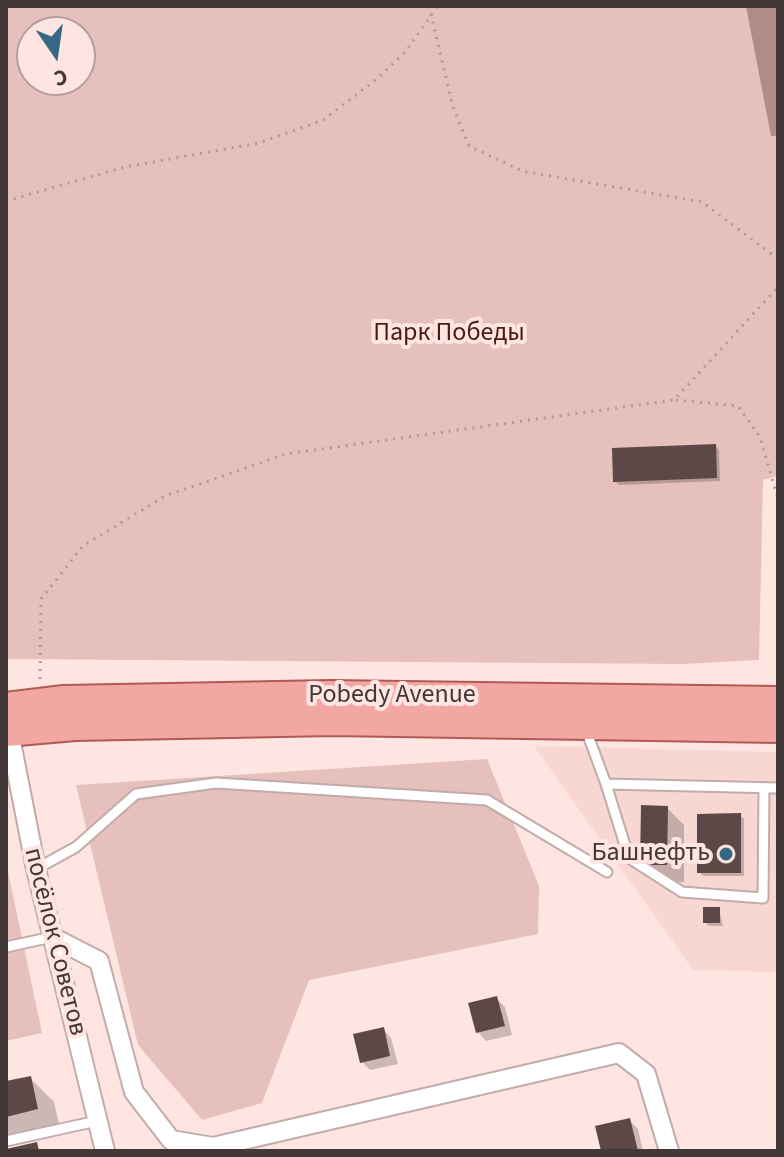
<!DOCTYPE html>
<html>
<head>
<meta charset="utf-8">
<style>
	body { margin:0 }
	#map { position:relative; width:784px; height:1157px; overflow:hidden; background:#fee5e2; font-family:"Source Sans 3",sans-serif }
	canvas { display:block }
	.frame { position:absolute; inset:0; border:8px solid #423837; pointer-events:none }
	.north { position:absolute; left:16px; top:16px; width:80px; height:80px; box-sizing:border-box; background:#fee5e2; border:2px solid #b3a09e; border-radius:50%; rotate:167deg; font-size:22px; font-weight:700; line-height:32px; text-align:center; color:#423837 }
	.north::after { content:''; display:block; margin:auto; width:28px; height:36px; background:#366885; clip-path:polygon(50% 0,100% 100%,50% 72%,0 100%) }
</style>
</head>
<body>
<div id="map">
<canvas width="784" height="1157"></canvas>
<div class="frame"></div>
<div class="north">С</div>
</div>
<script>
const c = document.querySelector('canvas').getContext('2d');
c.lineJoin = 'round';
function fillPath(path, color) { c.fillStyle = color; c.fill(path, 'evenodd'); }
const poly = rows => new Path2D(rows.map(r => 'M' + r).join(''));
function stroke(path, color, width, dash) { c.strokeStyle = color; c.lineWidth = width; c.lineCap = dash ? 'butt' : 'round'; c.setLineDash(dash || []); c.stroke(path); }
function drawText(font, color, halo, rows, align = 'center') {
  c.font = font + ' "Source Sans 3",sans-serif'; c.lineWidth = 8; c.setLineDash([]); c.textBaseline = 'middle'; c.strokeStyle = halo; c.fillStyle = color; for (const [text, x, y, turn = 0] of rows) {
    c.save(); c.translate(x, y); c.rotate((+turn || 0) * Math.PI / 180); c.textAlign = isNaN(turn) ? turn : align; if (halo) c.strokeText(text, 0, 0); c.fillText(text, 0, 0); c.restore();
  }
}
fillPath(poly([
	[534,746,778,752,778,972,693,970]
]), '#f8d7d3');
fillPath(poly([
	[6,6,778,6,778,476,763,480,759,660,684,664,6,659],
	[32,32,80,32,80,80,32,80],
	[487,759,539,886,538,934,309,980,262,1103,202,1120,138,1045,76,785],
	[6,862,42,1033,6,1041]
]), '#e5c0bc');
fillPath(poly([
	[746,6,778,6,778,136,771,136]
]), '#b18b86');
fillPath(poly([
	[715,446,719,450,720,481,619,485,615,481],
	[667,808,684,825,684,882,659,881,642,864],
	[740,815,744,819,744,876,703,876,699,872],
	[719,909,723,926,709,926,705,922],
	[496,998,505,1007,512,1035,486,1041,478,1032],
	[383,1029,391,1038,398,1064,370,1070,362,1062],
	[30,1078,54,1102,61,1133,6,1146,6,1084],
	[629,1120,638,1129,643,1151,603,1151]
]), '#0003');
fillPath(poly([
	[716,444,717,478,613,482,612,448],
	[641,805,668,806,667,865,640,865],
	[741,813,741,873,697,873,697,814],
	[703,907,720,907,720,923,703,923],
	[497,996,505,1026,476,1033,468,1003],
	[384,1027,390,1056,360,1063,353,1034],
	[31,1076,38,1109,6,1117,6,1081],
	[630,1118,638,1151,601,1151,595,1126],
	[37,1142,39,1151,6,1151,6,1149]
]), '#5c4846');
const service = poly([
	[586,730,606,784,778,788],
	[606,784,629,858,682,892,763,898,764,788],
	[36,869,76,847,136,794,216,783,487,800,607,872],
	[6,947,52,937],
	[6,1141,97,1121]
]);
const minor = poly([
	[9,732,36,869,105,1151],
	[52,937,99,961,134,1092,171,1140,213,1147,619,1053,646,1074,669,1151]
]);
const primary = poly([
	[6,707,64,700,330,695,778,701],
	[6,732,75,726,333,721,778,728]
]);
stroke(service, '#c2aba8', 13);
stroke(minor, '#c2aba8', 22);
stroke(primary, '#af5a54', 32);
stroke(poly([
	[429,6,453,107,469,146,522,171,702,202,778,259],
	[6,201,125,167,259,143,323,120,377,79,406,51,438,6],
	[676,400,738,406,760,437,778,499],
	[40,679,41,599,83,546,165,496,286,454,674,400,778,287]
]), '#ae9b99', 3, [2, 6]);
stroke(service, '#fff', 9);
stroke(minor, '#fff', 18);
stroke(primary, '#f2a7a2', 28);
for (const [x, y, r, color] of [
	[726,854,8,"#366885"]
]) { const dot = new Path2D(); dot.arc(x, y, r, 0, 2 * Math.PI); c.fillStyle = color; c.fill(dot); stroke(dot, '#fee5e2', 3); }
drawText('26px', '#4d1a17', '#fee5e2', [
	["Парк Победы",449,334]
]);
drawText('26px', '#423837', '#fee5e2', [
	["Pobedy Avenue",392,696],
	["посёлок Советов",54,942,76]
]);
drawText('26px', '#423837', '#fee5e2', [
	["Башнефть",710,854]
], 'right');
</script>
</body>
</html>
